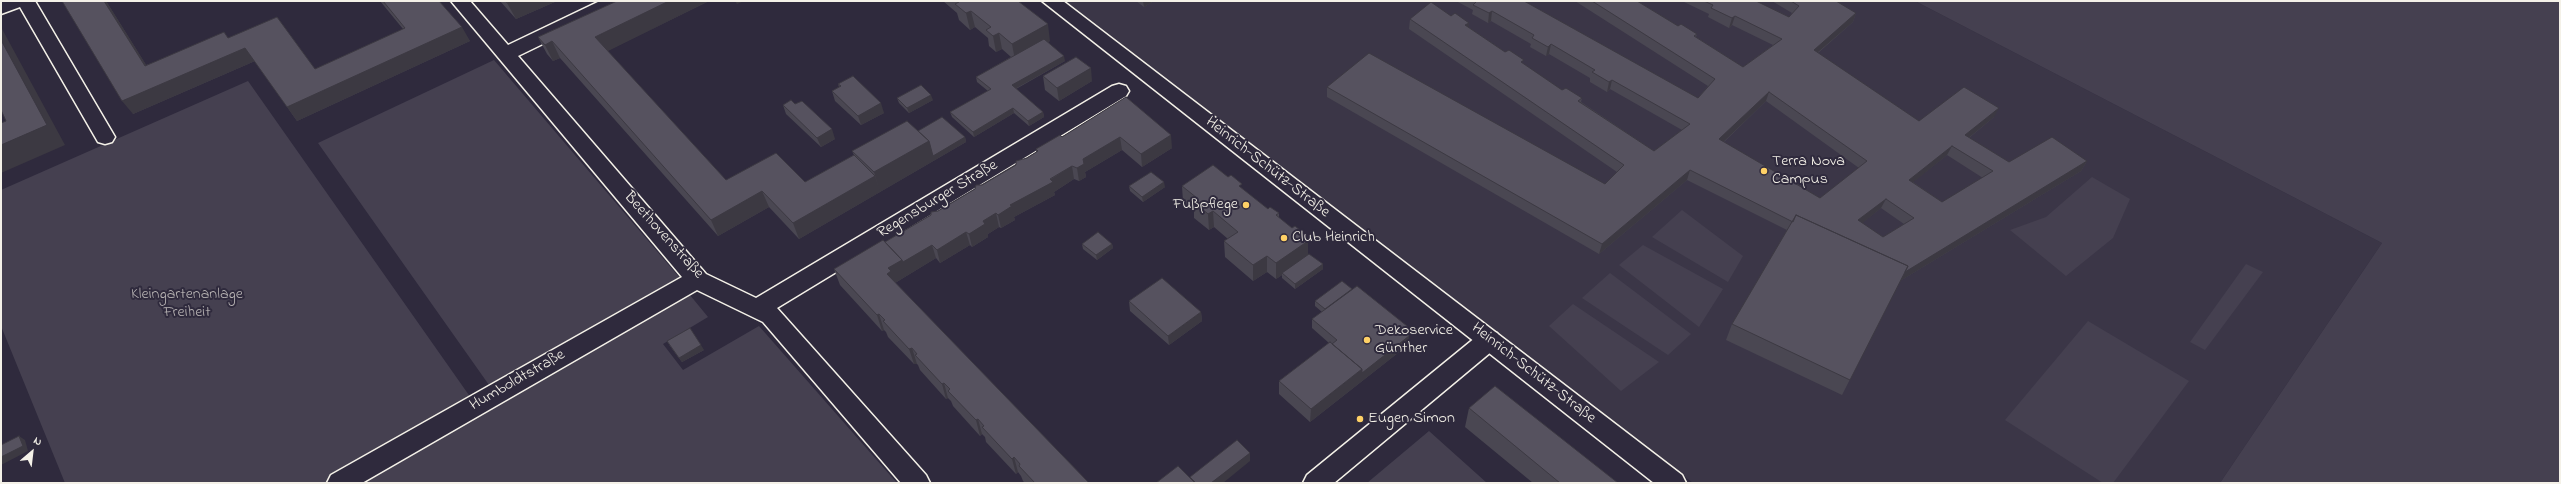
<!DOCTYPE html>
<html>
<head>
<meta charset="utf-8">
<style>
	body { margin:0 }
	#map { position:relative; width:2561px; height:484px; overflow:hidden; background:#2f2a3d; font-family:"Indie Flower",sans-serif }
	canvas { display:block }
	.frame { position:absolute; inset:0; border:2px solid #f4f1e8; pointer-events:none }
	.north { position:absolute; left:12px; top:432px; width:40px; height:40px; -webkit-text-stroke:3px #2f2a3d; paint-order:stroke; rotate:28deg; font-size:11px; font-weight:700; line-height:16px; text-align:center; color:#f4f1e8 }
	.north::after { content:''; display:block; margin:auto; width:14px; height:18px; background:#f4f1e8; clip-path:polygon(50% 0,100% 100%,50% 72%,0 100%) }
</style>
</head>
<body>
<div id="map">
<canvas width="2561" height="484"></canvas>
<div class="frame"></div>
<div class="north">N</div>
</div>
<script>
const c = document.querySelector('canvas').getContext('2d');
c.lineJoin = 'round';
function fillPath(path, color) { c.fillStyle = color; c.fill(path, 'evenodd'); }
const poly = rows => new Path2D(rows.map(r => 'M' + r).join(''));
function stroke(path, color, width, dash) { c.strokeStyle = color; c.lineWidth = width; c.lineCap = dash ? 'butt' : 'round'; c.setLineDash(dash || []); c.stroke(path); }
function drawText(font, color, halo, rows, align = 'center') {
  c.font = font + ' "Indie Flower",sans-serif'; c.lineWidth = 4; c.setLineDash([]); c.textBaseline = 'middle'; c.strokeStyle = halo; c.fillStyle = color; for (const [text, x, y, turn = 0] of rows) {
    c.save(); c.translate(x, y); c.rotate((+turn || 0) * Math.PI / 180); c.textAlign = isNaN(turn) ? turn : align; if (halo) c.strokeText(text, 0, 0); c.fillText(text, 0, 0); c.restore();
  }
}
fillPath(poly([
	[1064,1,1915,1,2382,243,2220,483,1693,483]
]), '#3b3647');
fillPath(poly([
	[1915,1,2560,1,2560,483,2220,483,2382,243],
	[494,60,679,277,489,385,318,143],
	[248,81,478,408,685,289,708,317,663,344,683,370,759,326,897,483,65,483,1,326,1,190],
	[2092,177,2130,199,2113,238,2066,276,2010,230,2046,217],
	[1682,210,1743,256,1728,282,1652,237],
	[1643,245,1723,289,1699,327,1619,265],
	[2246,264,2263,272,2205,350,2190,342],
	[1610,273,1691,334,1668,355,1582,298],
	[1573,304,1659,362,1621,391,1549,326],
	[2088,321,2189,381,2113,483,2103,483,2005,420],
	[1429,431,1487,483,1367,483]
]), '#454050');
const minor = poly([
	[1,1,35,1,115,137,112,142,105,144,98,142,20,7,1,14,1,1],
	[451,1,470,1,508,45,600,1,625,1,623,5,518,56,706,274,756,298,1112,86,1119,84,1126,86,1129,91,1126,96,777,308,926,475,930,483,901,483,763,322,697,290,362,483,327,483,331,475,682,277,451,1],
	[1489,331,1497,333,1501,340,1497,347,1334,483,1303,483,1307,475,1481,333,1489,331]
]);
const major = poly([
	[1042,1,1063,1,1682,475,1686,483,1654,483,1042,1]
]);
stroke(minor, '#f4f1e8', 3);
stroke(major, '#f4f1e8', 3);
fillPath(minor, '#2f2a3d');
fillPath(major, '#2f2a3d');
fillPath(poly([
	[106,1,146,65,228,38,315,69,403,29,380,1,439,1,470,41,297,121,255,61,133,114],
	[500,1,557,1,516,19],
	[617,1,709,1,607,51,726,180,805,182,854,155,852,151,918,131,965,137,966,142,799,239,769,207,718,236,560,58,553,61,547,54,538,37],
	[943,1,1018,1,1050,41,1048,42,1065,61,1016,89,1043,112,1044,117,1029,126,1014,113,974,137,952,117,950,112,988,91,977,82,976,77,1011,57,1002,49,996,52,989,46,988,38,975,27,970,30,959,20,957,13],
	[1136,1,1154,1,1144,7],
	[1456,1,1524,1,1698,98,1708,86,1575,1,1639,1,1639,2,1678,26,1697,34,1696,37,1743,67,1773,45,1732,25,1729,28,1708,17,1709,14,1682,1,1756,1,1789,17,1792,13,1772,1,1836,1,1856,13,1853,22,1818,53,1919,121,1994,117,1969,138,2009,162,2087,161,2081,171,1900,281,1842,395,1726,340,1732,324,1787,230,1687,180,1599,254,1327,97,1327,87,1605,184,1617,172,1409,29,1410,19,1451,16,1469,23,1468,27,1562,90,1582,98,1581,102,1654,151,1682,130,1610,89,1607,92,1590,82,1590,78,1549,54,1546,56,1530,47,1531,44,1491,21,1488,23,1472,14,1473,10],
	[1766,101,1859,168,1820,198,1724,142],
	[1947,155,1983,178,1942,202,1913,182],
	[1881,208,1904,224,1883,237,1862,223],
	[1043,76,1092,81,1059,101,1045,90],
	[838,84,884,113,861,125,835,101,832,91,839,87],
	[1126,97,1172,148,1142,167,1122,150,1085,172,1086,177,1079,181,1074,179,1054,192,1055,195,1014,217,1015,220,1001,228,999,227,988,234,988,237,972,247,970,245,940,263,936,258,895,283,1089,483,1025,483,1023,481,1021,476,1018,472,1016,474,986,442,985,437,982,434,980,436,953,406,951,401,948,398,946,399,920,370,918,365,917,364,914,364,888,337,886,332,884,330,882,331,840,285,834,269,885,242,1036,152,1036,149,1062,137],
	[897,98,933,100,909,113,899,103],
	[783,105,835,139,821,147,786,114],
	[1129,186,1165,187,1143,202,1130,191],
	[1182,186,1242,189,1268,209,1279,213,1279,218,1302,236,1308,255,1323,269,1295,289,1282,278,1282,275,1276,279,1267,272,1253,281,1225,257,1224,241,1228,239,1214,227,1209,230,1194,218,1194,211,1183,202],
	[1082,244,1112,244,1113,248,1097,260,1083,249],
	[1129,301,1201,312,1202,321,1169,345,1130,311],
	[1315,301,1408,345,1310,422,1279,394,1279,381,1329,343,1312,328,1312,319,1322,312,1315,306],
	[667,341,704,350,682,362,670,346],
	[1469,408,1618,483,1533,483,1465,427]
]), '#4a4752');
fillPath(poly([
	[104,1,106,1,155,79,145,66],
	[512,1,557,1,516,19,507,3],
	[669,1,692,1,695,8,602,54,595,37],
	[692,1,709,1,695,8],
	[735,1,744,1,737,4],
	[1143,1,1154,1,1144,7],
	[971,11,975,27,970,30,966,13],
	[1492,11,1491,21,1488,23,1489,13],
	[1856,13,1853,22,1810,59,1814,50],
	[1735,16,1732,25,1729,28,1732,18],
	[1469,23,1468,32,1465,25],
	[1048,24,1050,41,1015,60,1012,44],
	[1,27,65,145,1,173,1,145,47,125,1,40],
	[462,27,470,41,297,121,287,107],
	[999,33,1002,49,996,52,993,36],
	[552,41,560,58,553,61,545,45],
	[1551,44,1549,54,1546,56,1548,47],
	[245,48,255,61,133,114,122,101],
	[1064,56,1065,61,1013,90,1012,85],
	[1091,68,1092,81,1059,101,1057,88],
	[1612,80,1610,89,1607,92,1609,82],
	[1769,92,1766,101,1716,149,1719,139],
	[931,95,933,100,909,113,907,108],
	[881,103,884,113,861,125,858,116],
	[1013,108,1014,113,974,137,973,132],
	[1999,108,1994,117,1960,145,1965,135],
	[1043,112,1044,117,1029,126,1028,121],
	[832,129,835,139,821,147,817,138],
	[1171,135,1172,148,1142,167,1141,154],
	[965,137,966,142,880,192,874,172,929,141],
	[1120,137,1122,150,1085,172,1086,177,1079,181,1077,168,1083,159],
	[1952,146,1947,155,1905,189,1909,180],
	[2087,161,2081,171,1900,281,1905,272],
	[1072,166,1074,179,1054,192,1055,195,1014,217,1015,220,1001,228,998,215,1010,205],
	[1690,170,1687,180,1599,254,1602,244],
	[875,176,880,192,799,239,793,223],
	[1164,182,1165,187,1143,202,1142,197],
	[762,191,769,207,718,236,711,220],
	[1886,199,1881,208,1854,230,1858,220],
	[1213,211,1214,227,1209,230,1208,214],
	[996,213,999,227,988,234,988,237,972,247,969,234,983,221],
	[966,232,970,245,940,263,937,250],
	[1302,232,1302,245,1308,241,1308,257,1282,273,1282,275,1276,279,1276,263,1300,234],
	[1112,244,1113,248,1097,260,1096,255],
	[932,245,936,258,895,283,887,274,888,268,902,260],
	[1267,256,1267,272,1253,281,1253,265],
	[1323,264,1323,269,1295,289,1295,284],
	[1201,312,1202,321,1169,345,1168,336],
	[879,314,884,330,882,331,877,315],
	[1409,336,1408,345,1310,422,1311,409,1362,369],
	[701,345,704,350,682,362,679,358],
	[912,348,917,364,914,364,909,349],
	[944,383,948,398,946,399,942,384],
	[978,419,982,434,980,436,976,420],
	[19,436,25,440,28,451,1,465,1,457],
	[1250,453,1250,461,1223,483,1211,483],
	[1014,457,1018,472,1016,474,1012,459]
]), '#3c3942');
const building = poly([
	[62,1,104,1,145,66,224,32,228,38,277,17,315,69,405,28,383,1,439,1,462,27,287,107,245,48,122,101,62,1],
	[506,1,512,1,507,3,506,1],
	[617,1,669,1,595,37,726,180,776,153,805,182,854,155,875,176,793,223,762,191,711,220,552,41,545,45,538,37,617,1],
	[959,1,1018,1,1048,24,1012,44,999,33,993,36,986,30,991,27,971,11,966,13,955,4,959,2,959,1],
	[1474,1,1524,1,1698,98,1715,79,1592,1,1637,1,1678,26,1681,24,1697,34,1694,36,1743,67,1782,39,1735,16,1732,18,1711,8,1713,5,1704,1,1756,1,1789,17,1799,6,1791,1,1836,1,1856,13,1814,50,1919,121,1964,87,1999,108,1965,135,2009,162,2052,137,2087,161,1905,272,1908,266,1796,215,1793,222,1690,170,1602,244,1327,87,1369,53,1605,184,1624,165,1410,19,1431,2,1451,16,1455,13,1469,23,1465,25,1505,52,1509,50,1524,60,1521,62,1562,90,1566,88,1582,98,1578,101,1654,151,1690,124,1612,80,1609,82,1592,72,1595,70,1551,44,1548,47,1532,38,1534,35,1492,11,1489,13,1473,5,1476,2,1474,1],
	[1769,92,1867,161,1820,198,1719,139,1769,92],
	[1952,146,1993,171,1942,202,1909,180,1952,146],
	[1886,199,1914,218,1883,237,1858,220,1886,199],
	[1044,39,1064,56,1012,85,1043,112,1028,121,1013,108,973,132,950,112,991,89,976,77,1044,39],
	[1,40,47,125,1,145,1,123,6,121,1,110,1,40],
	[1076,57,1091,68,1057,88,1043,76,1076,57],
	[853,76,881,103,858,116,832,91,841,86,838,84,853,76],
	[921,85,931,95,907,108,897,98,921,85],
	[1126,97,1171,135,1141,154,1120,137,1083,159,1084,164,1077,168,1072,166,1050,179,1053,182,1010,205,1012,206,998,215,996,213,983,221,985,224,969,234,966,232,937,250,932,245,903,262,902,260,885,242,931,215,931,212,938,211,975,189,976,185,982,185,1016,165,1016,161,1027,158,1038,151,1036,149,1060,135,1062,137,1126,97],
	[791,100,795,104,802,101,832,129,817,138,783,105,791,100],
	[942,117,965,137,933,156,929,141,918,131,942,117],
	[907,121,929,141,874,172,852,151,907,121],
	[1213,165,1228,177,1231,175,1242,184,1239,186,1268,209,1270,207,1279,213,1276,215,1292,228,1295,226,1302,232,1300,234,1308,241,1276,263,1267,256,1253,265,1224,241,1238,232,1213,211,1208,214,1193,201,1197,198,1182,186,1213,165],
	[1151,172,1164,182,1142,197,1129,186,1151,172],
	[1796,215,1908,266,1850,380,1732,324,1796,215],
	[1098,232,1112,244,1096,255,1082,244,1098,232],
	[883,240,902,260,888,268,891,271,887,274,1089,483,1035,483,1019,466,1020,464,1014,457,1012,459,982,427,984,426,978,419,976,420,948,391,950,389,944,383,942,384,915,355,917,354,912,348,909,349,883,321,885,320,879,314,877,315,834,269,883,240],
	[1309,254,1323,264,1295,284,1282,273,1309,254],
	[1162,278,1201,312,1168,336,1129,301,1162,278],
	[1342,281,1352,289,1325,309,1315,301,1342,281],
	[1357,286,1407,326,1409,336,1362,373,1362,369,1332,344,1337,340,1312,319,1357,286],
	[690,328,701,345,679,358,667,341,690,328],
	[1330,342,1362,369,1311,409,1279,381,1330,342],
	[1495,386,1618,483,1560,483,1469,408,1495,386],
	[19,436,23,446,1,457,1,445,19,436],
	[1237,440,1250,453,1211,483,1196,483,1190,477,1237,440],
	[1178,466,1195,483,1156,483,1178,466]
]);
fillPath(building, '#56525f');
stroke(building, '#3c3942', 1);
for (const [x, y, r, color] of [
	[1764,171,4,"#ffd166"],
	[1246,205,4,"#ffd166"],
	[1284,238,4,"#ffd166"],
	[1367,340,4,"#ffd166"],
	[1360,419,4,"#ffd166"]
]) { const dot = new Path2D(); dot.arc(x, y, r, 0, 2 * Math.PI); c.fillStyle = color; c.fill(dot); stroke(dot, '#2f2a3d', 1.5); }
drawText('16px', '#f4f1e8', '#2f2a3d', [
	["Terra Nova",1772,162],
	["Campus",1772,180],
	["Fußpflege",1238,205,"right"],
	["Club Heinrich",1292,238],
	["Dekoservice",1375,331],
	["Günther",1375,349],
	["Eugen Simon",1368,419]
], 'left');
drawText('16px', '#f4f1e8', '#2f2a3d', [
	["Heinrich-Schütz-Straße",1267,168,38],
	["Regensburger Straße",938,200,-31],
	["Beethovenstraße",663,236,48],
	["Heinrich-Schütz-Straße",1533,374,38],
	["Humboldtstraße",518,381,-30]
]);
drawText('16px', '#b7b3b3', '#2f2a3d', [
	["Kleingartenanlage",187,295],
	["Freiheit",187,313]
]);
</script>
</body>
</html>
